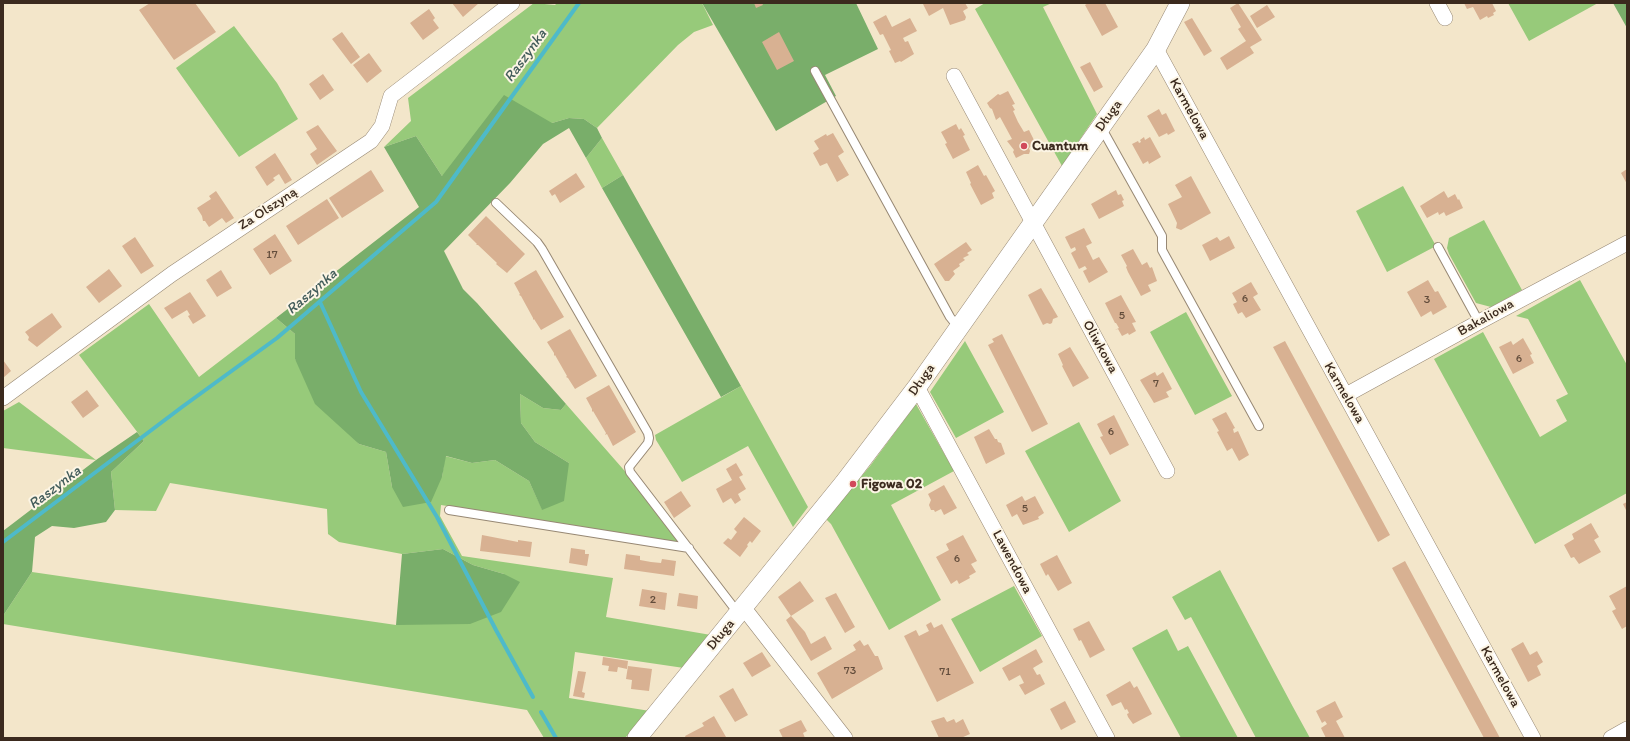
<!DOCTYPE html>
<html>
<head>
<meta charset="utf-8">
<style>
	body { margin:0 }
	#map { position:relative; width:1630px; height:741px; overflow:hidden; background:#f3e6ca; font-family:Itim,sans-serif }
	canvas { display:block }
	.frame { position:absolute; inset:0; border:4px solid #3b2a1e; pointer-events:none }
</style>
</head>
<body>
<div id="map">
<canvas width="1630" height="741"></canvas>
<div class="frame"></div>
</div>
<script>
const c = document.querySelector('canvas').getContext('2d');
c.lineJoin = 'round';
function fillPath(path, color) { c.fillStyle = color; c.fill(path, 'evenodd'); }
const poly = rows => new Path2D(rows.map(r => 'M' + r).join(''));
function stroke(path, color, width, dash) { c.strokeStyle = color; c.lineWidth = width; c.lineCap = dash ? 'butt' : 'round'; c.setLineDash(dash || []); c.stroke(path); }
function drawText(font, color, halo, rows, align = 'center') {
  c.font = font + ' Itim,sans-serif'; c.lineWidth = 4; c.setLineDash([]); c.textBaseline = 'middle'; c.strokeStyle = halo; c.fillStyle = color; for (const [text, x, y, turn = 0] of rows) {
    c.save(); c.translate(x, y); c.rotate((+turn || 0) * Math.PI / 180); c.textAlign = isNaN(turn) ? turn : align; if (halo) c.strokeText(text, 0, 0); c.fillText(text, 0, 0); c.restore();
  }
}
fillPath(poly([
	[534,3,555,5,557,3,702,3,713,25,694,32,678,45,597,128,584,119,569,118,552,123,442,176,416,136,384,147,411,121,408,98],
	[985,3,1052,3,1043,7,1097,114,1062,166,975,9],
	[1508,3,1598,3,1529,41],
	[234,26,277,83,298,119,239,157,176,68],
	[602,138,623,175,602,188,586,158],
	[1403,186,1436,246,1387,272,1356,211],
	[1484,220,1522,290,1491,307,1476,303,1449,254,1447,248,1449,238],
	[1580,280,1627,365,1627,493,1535,544,1434,359,1483,332,1540,437,1567,421,1556,400,1568,394,1528,319,1516,316],
	[149,304,199,377,276,318,295,334,295,359,359,444,386,452,392,487,442,477,445,456,472,463,495,460,529,481,542,509,569,463,535,442,521,423,520,394,543,408,561,410,566,404,630,477,681,543,441,505,440,516,462,556,613,578,606,617,711,635,684,668,575,652,569,698,650,711,625,738,544,738,527,710,3,624,3,616,32,572,396,625,504,574,473,565,443,549,402,554,339,542,328,534,327,509,170,483,156,511,115,510,111,472,144,441,79,355],
	[1186,312,1232,396,1195,415,1150,332],
	[965,341,1004,412,956,438,930,392],
	[741,386,808,507,793,527,748,446,682,482,656,440,655,435],
	[19,402,96,460,3,448,3,411],
	[916,404,954,471,891,505,941,600,889,630,831,524,826,519,870,466],
	[1079,422,1121,501,1069,532,1025,451],
	[1220,570,1293,707,1310,738,1256,738,1191,617,1185,620,1172,597],
	[1014,586,1042,636,980,672,951,619],
	[1167,629,1178,651,1188,646,1238,738,1181,738,1132,648]
]), '#97ca7a');
fillPath(poly([
	[702,3,856,3,878,49,825,75,836,96,776,131],
	[1613,3,1627,3,1627,28],
	[504,95,552,123,569,118,584,119,597,128,602,138,586,158,569,128,543,144,510,183,444,251,463,289,477,303,566,404,561,410,543,408,520,394,521,423,535,442,569,463,564,501,542,510,529,481,495,460,472,463,446,456,442,477,431,502,403,507,392,487,386,452,359,444,315,404,295,359,295,334,276,318,419,207,384,147,416,136,442,176],
	[623,175,741,386,721,397,602,188],
	[137,432,144,441,111,472,115,510,106,522,74,528,52,526,35,537,32,572,3,616,3,531,96,460],
	[443,549,473,565,504,574,520,582,501,612,470,624,396,625,402,554]
]), '#79ae6a');
stroke(poly([
	[320,302,361,392,437,517,496,630,533,697],
	[3,542,182,407,277,338,436,202,579,3],
	[541,712,556,738]
]), '#4ebac9', 4);
fillPath(poly([
	[150,3,195,3,216,32,174,60,139,10],
	[452,3,479,3,463,17],
	[754,3,762,3,763,5,756,8],
	[925,3,965,3,968,8,963,11,966,17,965,20,950,25,943,8,929,16,923,4],
	[1088,3,1105,3,1118,27,1102,36,1085,5],
	[1238,3,1262,40,1250,47,1254,53,1227,70,1220,58,1246,41,1238,29,1241,27,1230,8],
	[1464,3,1492,3,1496,11,1493,13,1494,15,1488,18,1487,16,1480,20,1473,7,1467,9],
	[1267,5,1275,17,1257,28,1250,16],
	[429,9,435,18,433,20,439,28,423,40,410,23],
	[886,15,892,27,910,18,917,31,903,38,905,42,908,41,914,54,901,62,900,61,895,63,889,51,891,50,883,34,880,35,873,22],
	[1192,18,1212,51,1204,56,1184,22],
	[342,32,360,57,351,64,332,39],
	[779,32,794,61,777,70,762,42],
	[369,53,382,71,367,83,353,65],
	[1090,62,1103,87,1094,92,1080,67],
	[323,74,334,90,320,100,309,84],
	[1008,91,1015,104,1012,105,1015,110,1013,111,1018,122,1024,132,1029,130,1036,144,1029,148,1030,151,1029,154,1024,154,1016,158,1013,152,1014,150,1007,141,1012,139,1000,117,996,120,992,109,990,108,987,103,998,94,1000,95],
	[1159,109,1162,115,1166,113,1175,131,1168,135,1167,133,1159,137,1147,116],
	[956,124,959,130,961,128,965,135,963,136,970,150,953,159,945,144,947,143,941,132],
	[318,125,337,151,317,165,310,154,317,149,306,132],
	[833,133,844,152,838,156,849,175,837,182,827,163,820,166,813,153,819,149,814,141,826,134,827,136],
	[1144,137,1145,140,1150,137,1161,157,1149,164,1148,161,1143,164,1132,144,1138,141,1139,143,1141,142,1140,140],
	[275,153,292,180,285,184,279,174,273,178,275,180,267,186,255,167],
	[978,165,984,176,986,175,995,191,992,193,994,198,981,205,970,184,971,183,966,172],
	[1627,169,1627,184,1621,173],
	[371,170,384,191,342,218,329,198],
	[576,173,585,187,560,203,555,194,552,196,549,191],
	[1191,176,1211,213,1181,230,1176,228,1177,223,1168,204,1182,197,1175,185],
	[1116,190,1118,195,1121,194,1124,200,1122,201,1124,206,1099,219,1091,204],
	[216,191,234,218,226,223,222,218,209,227,205,221,203,221,202,216,197,208,211,199,209,196],
	[1444,191,1448,198,1455,194,1458,200,1459,199,1463,208,1446,216,1444,212,1439,215,1438,212,1427,218,1420,206],
	[327,199,339,218,298,245,286,226],
	[486,216,525,254,507,273,496,264,497,263,478,245,476,245,477,244,468,235],
	[1084,228,1092,243,1086,246,1093,260,1099,257,1108,272,1089,283,1083,271,1087,269,1085,266,1079,269,1071,253,1076,250,1075,247,1071,249,1065,237],
	[275,234,292,261,270,275,253,249],
	[1229,236,1235,248,1210,261,1202,245,1217,237,1220,241],
	[135,237,154,266,141,274,122,246],
	[966,242,972,250,967,253,969,255,963,258,965,260,959,264,960,266,953,271,955,274,949,281,945,281,934,264],
	[1133,249,1142,265,1147,262,1150,268,1152,267,1157,281,1148,285,1151,291,1141,296,1128,272,1126,267,1127,266,1121,255],
	[109,269,122,286,99,303,86,287],
	[221,270,232,288,217,297,206,280],
	[536,270,564,317,541,330,534,319,533,320,533,318,521,296,519,295,520,294,514,283],
	[1428,280,1435,292,1438,291,1447,307,1433,315,1431,311,1421,317,1407,292],
	[1251,282,1258,294,1253,297,1261,310,1246,318,1242,312,1238,314,1233,304,1237,302,1232,293],
	[1041,288,1058,317,1053,319,1052,323,1050,324,1047,323,1043,325,1028,295],
	[190,292,206,316,193,324,188,316,190,315,187,310,172,319,164,308],
	[1121,295,1136,322,1132,323,1136,331,1129,335,1128,333,1122,336,1118,329,1115,330,1119,328,1116,323,1115,323,1105,303],
	[52,313,62,327,37,347,28,340,29,337,25,332],
	[570,329,597,376,575,389,568,378,566,377,567,376,555,355,554,356,554,353,547,342],
	[1002,334,1048,424,1032,432,988,345,994,342,992,339],
	[1523,338,1532,354,1530,355,1534,363,1513,374,1499,347,1511,341,1513,345],
	[1285,341,1390,535,1378,542,1273,347],
	[1070,347,1089,378,1073,387,1062,366,1063,365,1058,354],
	[3,360,11,371,3,378],
	[1155,372,1157,376,1163,372,1172,389,1166,392,1169,397,1154,403,1140,380],
	[609,385,636,432,613,446,607,434,605,435,606,433,593,411,592,412,592,409,586,398],
	[87,390,99,406,83,418,71,402],
	[1226,412,1235,428,1233,429,1234,433,1238,431,1249,455,1239,461,1232,448,1227,451,1217,432,1219,431,1212,419],
	[1114,415,1129,445,1110,455,1100,437,1103,436,1097,424],
	[989,429,995,439,997,439,998,442,1001,443,1005,454,986,464,974,437],
	[736,463,743,475,739,477,746,489,738,494,741,500,735,504,731,498,723,503,716,489,732,480,726,469],
	[944,485,957,508,944,515,941,509,935,512,934,510,931,510,929,505,931,500,928,494],
	[681,491,691,506,674,518,664,502],
	[1022,496,1025,501,1035,496,1044,513,1038,517,1039,519,1023,525,1017,514,1012,517,1006,505],
	[1627,502,1627,512,1623,504],
	[744,517,761,531,752,543,750,541,747,545,748,546,740,557,723,543,728,538,731,540,737,532,734,529],
	[1591,523,1599,537,1594,540,1601,552,1579,564,1574,557,1571,558,1564,545,1574,539,1572,534],
	[482,535,518,542,518,540,532,542,530,557,480,551],
	[963,535,977,561,971,564,976,572,969,576,970,578,959,584,957,580,951,584,936,557,949,550,946,544],
	[571,548,585,550,585,554,589,554,587,566,569,563],
	[626,554,640,556,640,560,651,562,661,563,662,559,676,561,674,576,624,569],
	[1057,555,1072,583,1058,591,1048,574,1046,576,1040,564],
	[1405,561,1500,738,1484,738,1392,568],
	[800,581,814,601,791,616,778,597],
	[1627,586,1627,626,1622,629,1612,611,1616,609,1609,596],
	[642,589,667,593,665,610,639,606],
	[679,593,698,596,697,609,677,606],
	[836,593,855,627,845,633,825,598],
	[791,616,805,632,811,644,825,636,832,649,811,661,786,620],
	[1089,621,1105,650,1090,658,1081,640,1079,641,1073,629],
	[931,622,934,628,942,624,974,683,937,702,904,636,916,630,919,636,929,631,926,625],
	[860,640,864,646,868,644,875,656,878,656,883,669,832,699,817,673,856,650,853,645],
	[1523,642,1530,655,1537,651,1543,662,1537,666,1541,675,1528,682,1511,649],
	[1036,649,1043,662,1033,668,1037,675,1040,674,1045,684,1025,695,1019,685,1024,683,1020,675,1009,681,1002,668],
	[762,652,771,666,752,677,743,663],
	[603,657,628,661,627,669,618,667,617,672,608,671,609,666,602,665],
	[628,666,652,669,649,691,631,689,632,680,626,679],
	[578,671,586,672,582,692,585,693,584,698,573,696],
	[1130,681,1134,688,1137,686,1152,714,1133,724,1128,717,1127,714,1129,713,1127,709,1125,710,1121,702,1112,706,1106,695],
	[733,688,748,715,735,722,719,696],
	[1065,701,1076,722,1061,730,1050,709],
	[1335,701,1343,717,1336,721,1345,738,1326,738,1321,728,1327,724,1325,721,1322,723,1316,711],
	[714,716,726,737,686,738,685,736,704,726,702,723],
	[944,717,947,722,954,719,956,723,963,719,970,734,961,738,939,738,931,721],
	[801,720,807,731,803,733,805,738,783,738,779,730]
]), '#d8b192');
const service = poly([
	[815,71,950,317,958,327],
	[1101,127,1162,236,1162,250,1259,426],
	[496,203,537,242,542,249,648,433,649,438,648,443,629,467,630,472,738,613],
	[1438,247,1479,322],
	[449,510,689,548]
]);
const minor = poly([
	[1437,3,1445,18],
	[1156,49,1533,738],
	[954,76,1167,471],
	[917,387,1107,738],
	[1346,395,1479,322,1627,243],
	[3,398,172,274,371,141,382,126,391,96,512,3],
	[743,607,845,738],
	[1611,738,1627,729]
]);
const tertiary = poly([
	[637,738,844,483,917,387,1156,49,1180,3]
]);
stroke(service, '#978874', 10);
stroke(minor, '#978874', 16);
stroke(tertiary, '#978874', 20);
stroke(service, '#fff', 8);
stroke(minor, '#fff', 15);
stroke(tertiary, '#fff', 19);
for (const [x, y, r, color] of [
	[1024,146,4,"#d1495b"],
	[853,484,4,"#d1495b"]
]) { const dot = new Path2D(); dot.arc(x, y, r, 0, 2 * Math.PI); c.fillStyle = color; c.fill(dot); stroke(dot, '#fcf5e5', 1.5); }
drawText('12px', '#624c3b', null, [
	["17",272,255],
	["6",1245,299],
	["3",1427,300],
	["5",1122,316],
	["6",1519,359],
	["7",1156,384],
	["6",1111,432],
	["5",1025,509],
	["6",957,559],
	["2",653,600],
	["73",850,671],
	["71",945,672]
]);
drawText('14px', '#3b2a1e', '#fcf5e5', [
	["Karmelowa",1189,109,61],
	["Długa",1109,116,-54],
	["Za Olszyną",268,209,-33],
	["Bakaliowa",1486,318,-29],
	["Oliwkowa",1100,347,61],
	["Długa",922,380,-55],
	["Karmelowa",1344,393,60],
	["Lawendowa",1012,562,62],
	["Długa",721,635,-51],
	["Karmelowa",1500,677,61]
]);
drawText('bold 14px', '#3b2a1e', '#fcf5e5', [
	["Cuantum",1032,146],
	["Figowa 02",861,484]
], 'left');
drawText('italic 15px', '#425c5a', '#fcf5e5', [
	["Raszynka",526,56,-54],
	["Raszynka",312,292,-41],
	["Raszynka",55,488,-37]
]);
</script>
</body>
</html>
